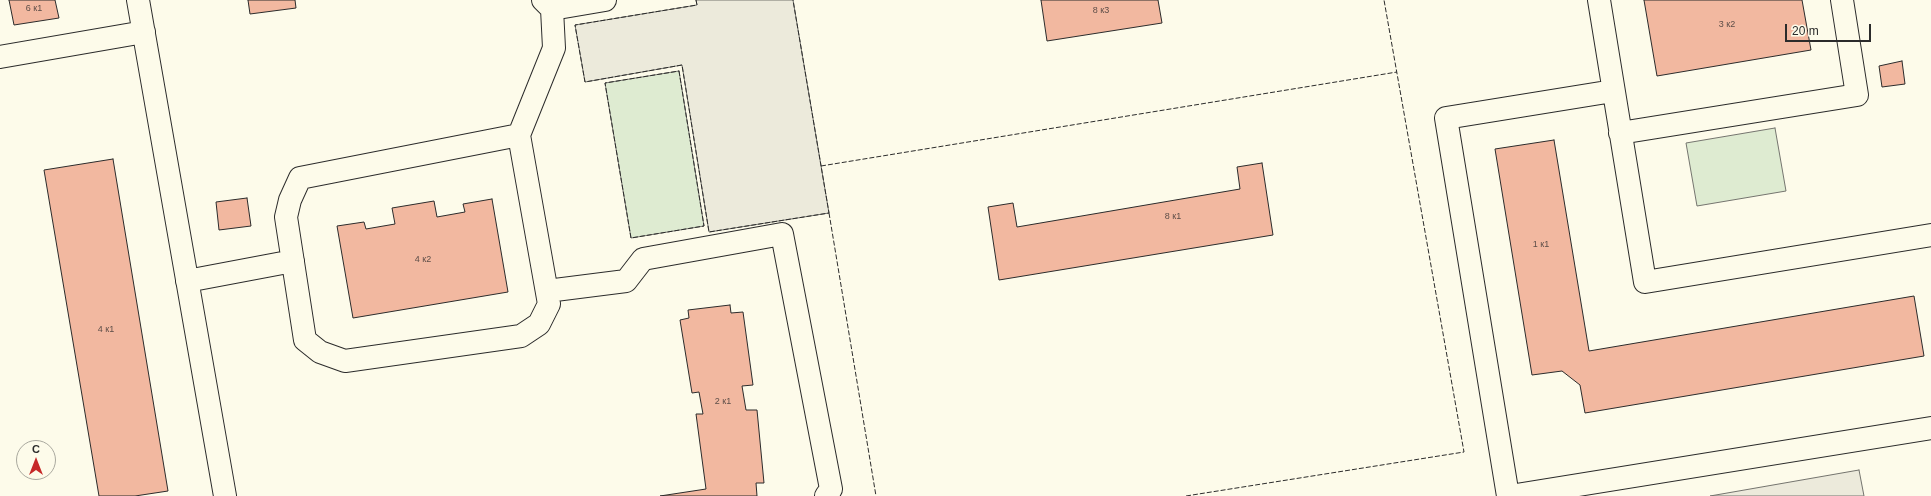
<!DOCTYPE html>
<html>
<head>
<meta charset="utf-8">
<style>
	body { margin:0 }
	#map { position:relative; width:1931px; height:496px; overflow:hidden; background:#fdfbea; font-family:Arial,sans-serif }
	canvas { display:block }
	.north { position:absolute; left:16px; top:440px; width:40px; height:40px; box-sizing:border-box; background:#fdfbea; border:1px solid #a9a89e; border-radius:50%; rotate:0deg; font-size:11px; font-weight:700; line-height:16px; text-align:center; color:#2b2b2b }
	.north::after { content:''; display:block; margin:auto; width:14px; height:18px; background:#c62828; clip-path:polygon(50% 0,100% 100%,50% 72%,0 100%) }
	.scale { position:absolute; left:1785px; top:24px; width:86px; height:18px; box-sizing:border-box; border:2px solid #2b2b2b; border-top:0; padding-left:5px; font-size:12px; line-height:14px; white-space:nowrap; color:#2b2b2b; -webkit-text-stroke:3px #fdfbea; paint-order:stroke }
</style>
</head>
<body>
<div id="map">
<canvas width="1931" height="496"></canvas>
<div class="north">С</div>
<div class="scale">20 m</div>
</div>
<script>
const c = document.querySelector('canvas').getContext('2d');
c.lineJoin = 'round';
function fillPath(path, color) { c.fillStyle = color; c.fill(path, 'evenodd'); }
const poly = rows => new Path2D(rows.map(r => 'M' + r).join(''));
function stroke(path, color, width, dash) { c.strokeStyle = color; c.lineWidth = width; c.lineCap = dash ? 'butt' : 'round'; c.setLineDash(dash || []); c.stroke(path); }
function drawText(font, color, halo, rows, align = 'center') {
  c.font = font + ' Arial,sans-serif'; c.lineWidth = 3; c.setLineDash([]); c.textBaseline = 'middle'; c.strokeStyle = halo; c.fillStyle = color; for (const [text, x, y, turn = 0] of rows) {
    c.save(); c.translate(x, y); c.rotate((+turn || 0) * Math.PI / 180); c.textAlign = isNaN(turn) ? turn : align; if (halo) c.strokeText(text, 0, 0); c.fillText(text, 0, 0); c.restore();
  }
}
const green = poly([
	[679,71,704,226,631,238,605,83,679,71],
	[1775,128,1786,191,1697,206,1686,143,1775,128]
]);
fillPath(green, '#deebd1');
stroke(green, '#74746e', 1);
const parking = poly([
	[696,0,793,0,829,213,709,232,682,65,585,82,575,25,697,5,696,0],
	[1859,470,1864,496,1710,496,1859,470]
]);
fillPath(parking, '#eceadb');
stroke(parking, '#74746e', 1);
const building = poly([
	[9,0,55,0,59,18,14,25,9,0],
	[248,0,295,0,296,8,250,14,248,0],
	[1041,0,1158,0,1162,23,1047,41,1041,0],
	[1644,0,1802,0,1811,50,1657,76,1644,0],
	[1902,61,1905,84,1882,87,1879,66,1902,61],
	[1554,140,1589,351,1914,296,1924,356,1585,413,1580,385,1562,371,1532,375,1495,149,1554,140],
	[113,159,168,491,135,496,99,496,44,170,113,159],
	[1262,163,1273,235,999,280,988,207,1013,203,1017,227,1240,189,1237,167,1262,163],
	[247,198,251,226,219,230,216,202,247,198],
	[492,199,508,292,353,318,337,226,364,222,366,229,395,224,392,208,434,201,437,217,465,212,463,204,492,199],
	[730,305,731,313,743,312,753,385,742,386,746,410,757,410,764,483,756,483,757,496,660,496,706,489,696,414,703,414,699,392,692,393,680,320,689,318,688,310,730,305]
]);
fillPath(building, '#f2b8a0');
stroke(building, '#2b2b2b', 1);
const minor = poly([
	[138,0,225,496],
	[543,0,552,9,605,0],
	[1599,0,1645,282,1931,235],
	[0,57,144,32],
	[1620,133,1857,95,1842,0],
	[519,135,300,178,290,200,286,217,305,340,320,352,345,361,521,336,539,324,549,304,519,135,554,48,552,9],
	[187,281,293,261],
	[547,291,626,281,643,259,782,234,831,489,826,496],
	[1508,496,1446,118,1613,91],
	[1510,496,1931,428]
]);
stroke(minor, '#2b2b2b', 24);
stroke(minor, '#fdfbea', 22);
stroke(poly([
	[696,0,697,5,575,25,585,82,682,65,709,232,829,213,793,0],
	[679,71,704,226,631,238,605,83,679,71],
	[821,166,1397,72],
	[829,213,876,496],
	[1186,496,1464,452,1384,0]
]), '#2b2b2b', 1, [5, 2]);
drawText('9px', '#5d4e48', null, [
	["6 к1",34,9],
	["8 к3",1101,11],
	["3 к2",1727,25],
	["8 к1",1173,217],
	["1 к1",1541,245],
	["4 к2",423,260],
	["4 к1",106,330],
	["2 к1",723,402]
]);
</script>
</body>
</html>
